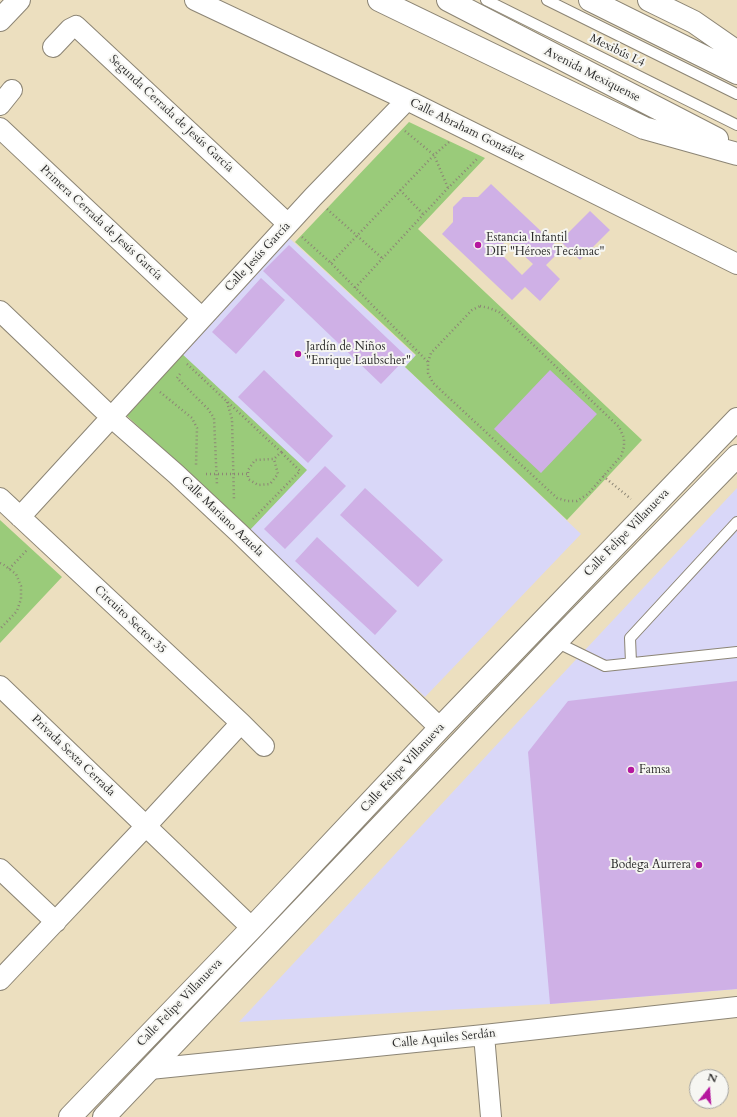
<!DOCTYPE html>
<html>
<head>
<meta charset="utf-8">
<style>
	body { margin:0 }
	#map { position:relative; width:737px; height:1117px; overflow:hidden; background:#ecdfbf; font-family:Cardo,serif }
	canvas { display:block }
	.north { position:absolute; left:689px; top:1069px; width:40px; height:40px; box-sizing:border-box; background:#f6f6f2; border:1px solid #a5a5a2; border-radius:50%; rotate:17deg; font-size:11px; font-weight:700; line-height:16px; text-align:center; color:#2b2b2b }
	.north::after { content:''; display:block; margin:auto; width:14px; height:18px; background:#b5179e; clip-path:polygon(50% 0,100% 100%,50% 72%,0 100%) }
</style>
</head>
<body>
<div id="map">
<canvas width="737" height="1117"></canvas>
<div class="north">N</div>
</div>
<script>
const c = document.querySelector('canvas').getContext('2d');
c.lineJoin = 'round';
function fillPath(path, color) { c.fillStyle = color; c.fill(path, 'evenodd'); }
const poly = rows => new Path2D(rows.map(r => 'M' + r).join(''));
function stroke(path, color, width, dash) { c.strokeStyle = color; c.lineWidth = width; c.lineCap = dash ? 'butt' : 'round'; c.setLineDash(dash || []); c.stroke(path); }
function drawText(font, color, halo, rows, align = 'center') {
  c.font = font + ' Cardo,serif'; c.lineWidth = 4; c.setLineDash([]); c.textBaseline = 'middle'; c.strokeStyle = halo; c.fillStyle = color; for (const [text, x, y, turn = 0] of rows) {
    c.save(); c.translate(x, y); c.rotate((+turn || 0) * Math.PI / 180); c.textAlign = isNaN(turn) ? turn : align; if (halo) c.strokeText(text, 0, 0); c.fillText(text, 0, 0); c.restore();
  }
}
fillPath(poly([
	[288,237,416,356,405,367,581,534,425,697,249,531,180,352],
	[737,488,737,989,550,1004,239,1022,554,683]
]), '#d9d7f8');
fillPath(poly([
	[409,122,485,158,418,229,642,440,567,520,405,367,416,355,295,242],
	[180,352,307,470,249,531,124,413],
	[0,520,62,577,0,643]
]), '#9acb7a');
fillPath(poly([
	[491,184,561,250,546,265,560,279,540,301,525,287,512,300,442,234,453,222,453,207,463,197,478,197],
	[507,240,533,264,522,275,497,250],
	[590,211,610,230,580,260,560,241],
	[289,245,407,357,381,384,263,271],
	[261,278,285,300,236,354,212,332],
	[264,370,333,436,308,463,238,397],
	[550,370,597,414,541,473,494,429],
	[325,466,346,486,285,549,264,529],
	[365,488,443,560,418,587,340,515],
	[317,537,397,611,375,635,295,561],
	[737,681,737,989,550,1004,528,752,568,701]
]), '#cfb0e6');
const lane = poly([
	[486,0,737,125],
	[547,0,737,94],
	[556,642,605,666,737,652],
	[631,663,630,638,737,522]
]);
const street = poly([
	[195,0,407,100,737,264],
	[53,47,70,29,76,26,288,224],
	[0,105,12,90],
	[0,128,202,318],
	[0,311,111,417,176,474,239,533,440,728],
	[0,498,241,723,146,826,0,980],
	[20,517,313,197,407,100],
	[0,686,252,928],
	[241,723,264,746],
	[0,869,56,922],
	[484,1035,491,1117],
	[150,1069,484,1035,737,1007]
]);
const secondary = poly([
	[379,0,644,128,737,154],
	[448,0,717,139],
	[590,0,737,73],
	[649,0,694,22,737,52],
	[70,1117,252,928,440,728,737,419],
	[104,1117,556,642,737,456]
]);
const highway = poly([
	[0,20,19,0]
]);
stroke(lane, '#8c8575', 12);
stroke(street, '#8c8575', 22);
stroke(secondary, '#8c8575', 24);
stroke(highway, '#8c8575', 24);
stroke(poly([
	[405,131,434,155,448,188],
	[400,190,423,214],
	[327,209,382,258],
	[302,237,331,263,428,362],
	[331,263,434,155,449,142],
	[355,288,448,188,478,158],
	[480,306,489,308,499,312,619,427,624,438,624,447,621,456,588,494,577,501,567,501,557,498,433,383,428,373,428,362,431,353,472,310,480,306],
	[187,364,281,452,274,459,255,460,248,470,248,479,258,485,270,484,278,474,274,459],
	[180,374,177,378,208,409,214,418,217,485],
	[160,392,192,418,197,428,196,466],
	[227,402,232,419,234,500],
	[206,474,248,474],
	[603,476,631,499],
	[253,519,300,471,281,452],
	[0,563,4,565,16,574,21,586,21,599,17,611,0,629],
	[9,569,27,550]
]), '#8c8575', 2.5, [1, 3]);
stroke(lane, '#fff', 10);
stroke(street, '#fff', 20);
stroke(secondary, '#fff', 22);
stroke(highway, '#fff', 22);
for (const [x, y, r, color] of [
	[478,245,4,"#b5179e"],
	[298,354,4,"#b5179e"],
	[631,770,4,"#b5179e"],
	[699,865,4,"#b5179e"]
]) { const dot = new Path2D(); dot.arc(x, y, r, 0, 2 * Math.PI); c.fillStyle = color; c.fill(dot); stroke(dot, '#f6f6f2', 1.5); }
drawText('12px', '#2b2b2b', '#f6f6f2', [
	["Mexibús L4",617,51,26],
	["Avenida Mexiquense",592,75,27],
	["Segunda Cerrada de Jesús García",171,114,43],
	["Calle Abraham González",467,130,26],
	["Primera Cerrada de Jesús García",101,223,43],
	["Calle Jesús García",258,257,-47],
	["Calle Mariano Azuela",222,517,44],
	["Calle Felipe Villanueva",627,533,-46],
	["Circuito Sector 35",130,620,43],
	["Privada Sexta Cerrada",73,756,44],
	["Calle Felipe Villanueva",403,768,-47],
	["Calle Felipe Villanueva",180,1003,-46],
	["Calle Aquiles Serdán",444,1039,-6]
]);
drawText('12px', '#2b2b2b', '#f6f6f2', [
	["Estancia Infantil",486,238],
	["DIF \"Héroes Tecámac\"",486,252],
	["Jardín de Niños",306,347],
	["\"Enrique Laubscher\"",306,361],
	["Famsa",639,770],
	["Bodega Aurrera",691,865,"right"]
], 'left');
</script>
</body>
</html>
